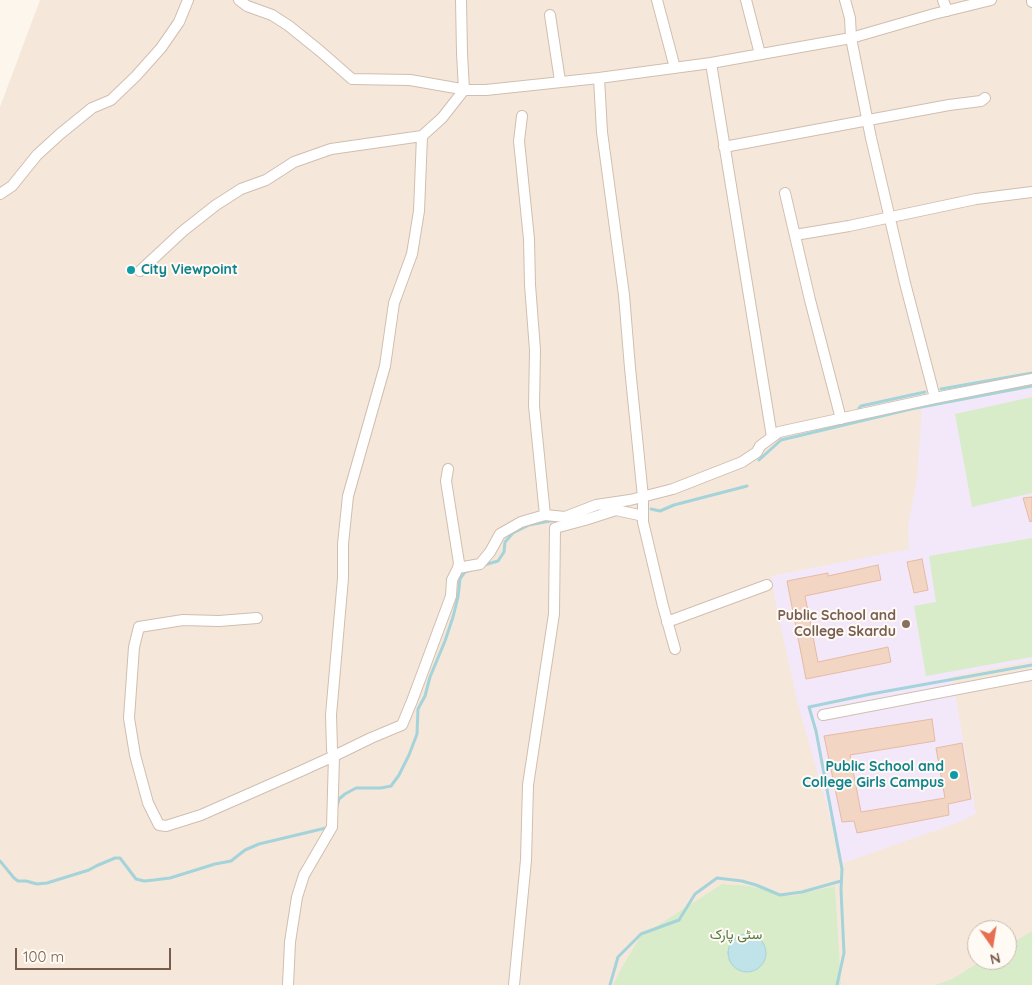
<!DOCTYPE html>
<html>
<head>
<meta charset="utf-8">
<style>
	body { margin:0 }
	#map { position:relative; width:1032px; height:985px; overflow:hidden; background:#fdf6ec; font-family:Quicksand,sans-serif }
	canvas { display:block }
	.north { position:absolute; left:967px; top:920px; width:50px; height:50px; box-sizing:border-box; background:#fffaf3; border:1px solid #cabbb1; border-radius:50%; rotate:167deg; font-size:14px; font-weight:700; line-height:20px; text-align:center; color:#7a5c4d }
	.north::after { content:''; display:block; margin:auto; width:18px; height:22px; background:#e76f51; clip-path:polygon(50% 0,100% 100%,50% 72%,0 100%) }
	.scale { position:absolute; left:15px; top:948px; width:156px; height:22px; box-sizing:border-box; border:2px solid #7a5c4d; border-top:0; padding-left:6px; font-size:15px; line-height:18px; white-space:nowrap; color:#7a5c4d; -webkit-text-stroke:4px #fffaf3; paint-order:stroke }
</style>
</head>
<body>
<div id="map">
<canvas width="1032" height="985"></canvas>
<div class="north">N</div>
<div class="scale">100 m</div>
</div>
<script>
const c = document.querySelector('canvas').getContext('2d');
c.lineJoin = 'round';
function fillPath(path, color) { c.fillStyle = color; c.fill(path, 'evenodd'); }
const poly = rows => new Path2D(rows.map(r => 'M' + r).join(''));
function stroke(path, color, width, dash) { c.strokeStyle = color; c.lineWidth = width; c.lineCap = dash ? 'butt' : 'round'; c.setLineDash(dash || []); c.stroke(path); }
function drawText(font, color, halo, rows, align = 'center') {
  c.font = font + ' Quicksand,Vazirmatn,sans-serif'; c.lineWidth = 4; c.setLineDash([]); c.textBaseline = 'middle'; c.strokeStyle = halo; c.fillStyle = color; for (const [text, x, y, turn = 0] of rows) {
    c.save(); c.translate(x, y); c.rotate((+turn || 0) * Math.PI / 180); c.textAlign = isNaN(turn) ? turn : align; if (halo) c.strokeText(text, 0, 0); c.fillText(text, 0, 0); c.restore();
  }
}
fillPath(poly([
	[40,0,1032,0,1032,985,0,985,0,107],
	[977,930,1007,930,1007,960,977,960]
]), '#f5e8da');
fillPath(poly([
	[1032,388,1032,661,952,676,976,814,954,824,843,863,798,704,777,610,771,576,909,549,908,526,917,478,922,408]
]), '#f3e8fa');
fillPath(poly([
	[1032,397,1032,493,972,507,955,414],
	[1032,538,1032,657,926,676,914,606,936,602,929,556],
	[722,884,749,886,792,896,835,886,841,985,613,985,621,969,640,937],
	[1032,931,1032,985,935,985,952,979,983,960,1007,960,1007,946]
]), '#d8ecc9');
const water = poly([
	'728 953a19 19 0 1 1 38 0a19 19 0 1 1-38 0Z'
]);
fillPath(water, '#bfe3e8');
stroke(water, '#a5d3da', 1);
stroke(poly([
	[941,389,1032,373],
	[859,408,861,406,925,392],
	[759,460,781,440,911,409,1032,386],
	[651,509,660,511,674,505,747,486],
	[484,565,498,561,504,552,505,542,513,533,529,525,555,520],
	[337,806,339,799,345,794,356,788,381,788,391,786,399,775,409,755,417,734,418,709,425,696,430,677,445,641,453,617,458,597,460,579,465,572,471,570],
	[0,861,14,878,18,881,26,881,37,884,47,883,89,870,96,866,115,858,120,858,136,879,144,881,154,880,170,878,215,864,231,861,245,850,259,844,330,827],
	[610,985,618,957,641,934,679,920,695,894,717,878,742,881,756,885,780,895,802,892,841,881],
	[837,985,844,953,841,890,842,869,816,731,809,707,871,694,1032,665]
]), '#a5d3da', 3);
const building = poly([
	[1032,497,1032,521,1030,522,1023,498,1032,497],
	[922,559,928,590,914,593,907,562,922,559],
	[878,565,881,580,805,596,818,662,888,647,891,662,806,679,787,581,828,573,828,576,878,565],
	[932,719,935,741,850,755,861,812,945,798,936,748,962,743,971,799,948,804,949,815,857,833,854,821,842,822,824,736,932,719]
]);
fillPath(building, '#f3d5c3');
stroke(building, '#e6bba3', 1);
const street = poly([
	[239,0,247,6,272,15,289,26,320,51,352,79,410,80,467,90,486,90,599,78,711,63,851,38,934,14,991,0],
	[657,0,675,68],
	[746,0,760,54],
	[845,0,850,18,851,38,871,138,905,283,935,398],
	[943,0,947,11],
	[1032,0,1032,2],
	[550,15,560,81],
	[711,63,772,437],
	[599,78,602,132,624,295,630,368,643,497,643,522,663,606,675,649],
	[522,116,519,141,529,239,530,285,535,350,534,406,545,515],
	[724,147,949,105,981,101,985,98],
	[785,193,810,300,841,419],
	[0,194,12,186,37,155,60,134,92,108,111,100,136,76,161,48,179,22,188,0],
	[795,235,849,226,976,199,1032,192],
	[140,271,183,231,216,205,241,189,266,180,294,162,331,149,422,136,442,118,464,90,462,53,461,0],
	[458,568,480,564,490,552,500,534,521,522,545,515,565,517,596,505,630,500,673,489,742,462,757,452,760,446,779,432,935,398,1032,379],
	[257,618,219,621,183,620,139,627,134,647,129,718,135,755,148,803,159,825,166,826,201,815,301,771,334,756,371,738,402,725,412,701,441,623,451,596,452,580,458,568,459,563,446,481,448,469],
	[667,622,767,585],
	[823,715,1032,675],
	[288,985,290,942,297,897,304,875,332,827,334,756,332,750,331,715,343,578,343,544,348,496,385,366,394,303,412,254,419,211,422,136],
	[514,985,526,860,528,785,554,614,555,528,585,520,616,510,639,515,643,518]
]);
stroke(street, '#d1beb0', 12);
stroke(street, '#fff', 10);
for (const [x, y, r, color] of [
	[131,270,5,"#0f9aa8"],
	[906,624,5,"#8d6e63"],
	[954,775,5,"#0f9aa8"]
]) { const dot = new Path2D(); dot.arc(x, y, r, 0, 2 * Math.PI); c.fillStyle = color; c.fill(dot); stroke(dot, '#fffaf3', 2); }
drawText('bold 14px', '#0d838f', '#fffaf3', [
	["City Viewpoint",141,270],
	["Public School and",944,767,"right"],
	["College Girls Campus",944,783,"right"]
], 'left');
drawText('bold 14px', '#785e54', '#fffaf3', [
	["Public School and",896,616],
	["College Skardu",896,632]
], 'right');
drawText('14px', '#537a41', '#fffaf3', [
	["سٹی پارک",736,935]
]);
</script>
</body>
</html>
